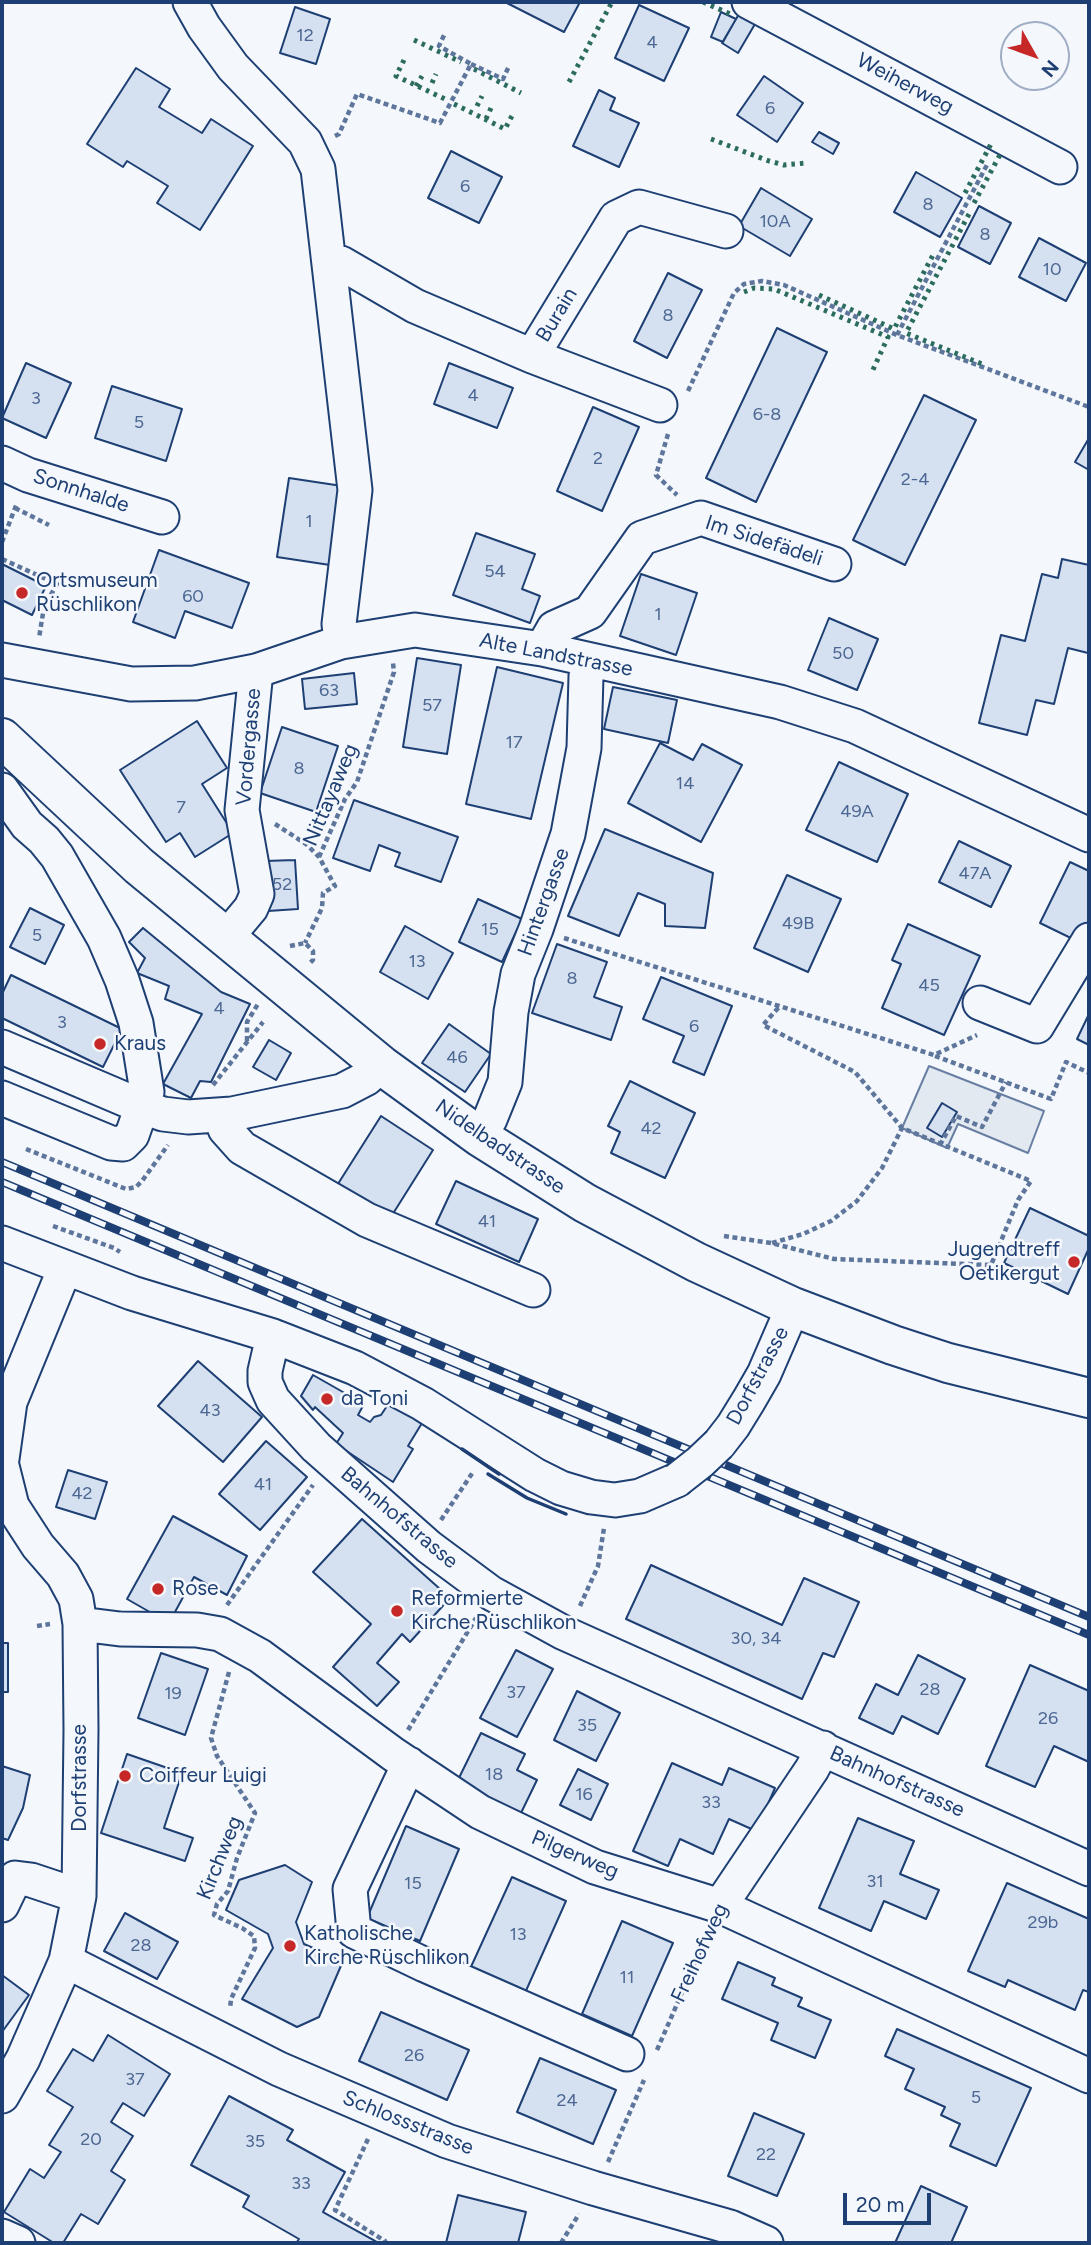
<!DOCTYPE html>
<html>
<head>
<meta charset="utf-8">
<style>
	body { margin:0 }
	#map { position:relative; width:1091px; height:2245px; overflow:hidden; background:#f4f7fb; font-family:Figtree,sans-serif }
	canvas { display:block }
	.frame { position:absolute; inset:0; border:4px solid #1d3f73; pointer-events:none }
	.north { position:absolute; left:1000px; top:21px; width:70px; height:70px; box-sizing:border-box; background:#f4f7fb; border:2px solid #9eadc5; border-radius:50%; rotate:130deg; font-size:19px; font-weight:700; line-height:28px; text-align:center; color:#1d3f73 }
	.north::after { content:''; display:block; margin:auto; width:24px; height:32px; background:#c62828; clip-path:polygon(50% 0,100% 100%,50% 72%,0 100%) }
	.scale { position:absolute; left:843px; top:2193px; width:88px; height:32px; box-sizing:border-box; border:4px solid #1d3f73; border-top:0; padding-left:9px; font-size:21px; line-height:24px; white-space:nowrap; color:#1d3f73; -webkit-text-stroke:5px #f4f7fb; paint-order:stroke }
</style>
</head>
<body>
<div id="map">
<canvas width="1091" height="2245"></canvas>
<div class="frame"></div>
<div class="north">N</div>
<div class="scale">20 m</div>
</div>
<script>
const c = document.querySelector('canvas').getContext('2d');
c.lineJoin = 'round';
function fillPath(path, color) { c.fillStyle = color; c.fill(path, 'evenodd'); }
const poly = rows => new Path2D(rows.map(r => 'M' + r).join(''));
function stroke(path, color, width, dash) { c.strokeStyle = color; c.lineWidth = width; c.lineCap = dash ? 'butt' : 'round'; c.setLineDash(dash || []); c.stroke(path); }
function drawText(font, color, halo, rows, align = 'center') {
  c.font = font + ' Figtree,sans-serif'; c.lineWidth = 5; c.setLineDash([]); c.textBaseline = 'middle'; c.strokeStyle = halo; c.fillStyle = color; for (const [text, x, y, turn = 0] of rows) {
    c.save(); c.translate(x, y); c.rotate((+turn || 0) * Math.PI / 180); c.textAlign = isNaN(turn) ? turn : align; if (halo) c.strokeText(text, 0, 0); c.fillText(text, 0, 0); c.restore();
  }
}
const green = poly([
	[929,1066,1044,1111,1028,1153,958,1124,947,1148,902,1128,929,1066]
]);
fillPath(green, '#e3e9f0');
stroke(green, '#687fa3', 2);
const building = poly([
	[505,2,580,2,564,32,505,2],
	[639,5,689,28,664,81,615,58,639,5],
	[295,7,330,19,316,64,280,53,295,7],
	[721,12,736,19,723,42,711,37,721,12],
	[739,14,755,24,738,53,722,43,739,14],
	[136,68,170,89,159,107,202,133,211,119,253,146,200,230,157,203,168,186,127,161,123,167,87,144,136,68],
	[764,76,803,103,777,142,737,115,764,76],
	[599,90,615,98,610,110,639,123,619,167,573,146,599,90],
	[819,132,839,143,833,154,812,142,819,132],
	[451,151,502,177,479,223,428,198,451,151],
	[916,172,962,198,940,237,894,212,916,172],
	[761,188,812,219,790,256,739,226,761,188],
	[979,206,1011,223,990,264,958,247,979,206],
	[1039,238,1086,263,1066,301,1019,277,1039,238],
	[668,273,702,290,667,358,634,341,668,273],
	[777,328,827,352,756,502,706,478,777,328],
	[26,363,71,383,46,438,2,418,26,363],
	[449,363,513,388,497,428,434,404,449,363],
	[112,386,182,409,166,461,95,438,112,386],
	[924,395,976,420,905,565,853,540,924,395],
	[593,407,639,427,602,511,557,491,593,407],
	[1089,438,1089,470,1075,462,1089,438],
	[289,478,342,486,330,565,277,557,289,478],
	[476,533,535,554,522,589,540,596,530,623,453,595,476,533],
	[159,550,249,583,232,628,185,611,175,638,133,622,159,550],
	[1062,559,1089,565,1088,653,1068,648,1054,704,1036,700,1027,735,979,723,1001,635,1025,641,1042,574,1058,578,1062,559],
	[2,564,46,586,32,615,2,600,2,564],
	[641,574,697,593,676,655,620,636,641,574],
	[829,618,878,639,857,690,808,670,829,618],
	[417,658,461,665,447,754,403,747,417,658],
	[497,667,563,683,531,819,466,804,497,667],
	[354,673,357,704,305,709,302,679,354,673],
	[613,687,677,700,668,743,604,729,613,687],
	[197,721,227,768,202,784,233,833,195,857,180,833,166,842,120,770,197,721],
	[282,727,338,746,316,812,260,793,282,727],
	[660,743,693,760,702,744,742,765,701,842,628,803,660,743],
	[839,762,908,794,877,862,806,830,839,762],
	[354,800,458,837,441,882,395,866,400,853,379,845,370,871,333,858,354,800],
	[605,829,713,873,705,928,665,926,665,904,638,893,619,936,568,916,605,829],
	[959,841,1011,866,991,907,939,882,959,841],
	[295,860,298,909,268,911,265,861,295,860],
	[1070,862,1089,871,1089,922,1079,942,1040,923,1070,862],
	[787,875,841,899,808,972,754,948,787,875],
	[478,899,522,919,502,962,459,942,478,899],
	[30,908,64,925,45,964,10,947,30,908],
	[908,924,980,956,944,1035,882,1008,901,964,892,960,908,924],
	[405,926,453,953,428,999,380,972,405,926],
	[143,928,221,992,250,1004,211,1082,200,1081,191,1098,163,1084,202,1014,165,999,169,986,137,973,145,958,129,942,143,928],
	[557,944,607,962,594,997,622,1007,611,1040,532,1013,557,944],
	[11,975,122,1029,103,1067,2,1018,2,994,11,975],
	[661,977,732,1006,704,1075,673,1062,684,1036,643,1019,661,977],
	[1089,1014,1089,1045,1077,1039,1089,1014],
	[449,1024,491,1054,465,1092,422,1063,449,1024],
	[269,1040,291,1053,276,1080,253,1067,269,1040],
	[630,1081,695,1113,665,1178,611,1153,620,1132,608,1126,630,1081],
	[942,1103,957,1112,942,1137,927,1128,942,1103],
	[381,1116,433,1150,389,1220,336,1187,381,1116],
	[456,1181,538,1219,519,1262,436,1224,456,1181],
	[1030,1208,1089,1236,1089,1248,1068,1294,1004,1263,1030,1208],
	[198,1361,262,1417,223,1462,158,1406,198,1361],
	[313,1375,364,1404,358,1415,370,1422,374,1417,381,1415,389,1403,422,1423,408,1446,413,1449,393,1482,336,1444,343,1433,315,1407,313,1410,301,1396,313,1375],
	[266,1441,307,1477,260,1530,219,1494,266,1441],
	[68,1470,107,1482,95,1519,56,1507,68,1470],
	[173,1516,247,1556,227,1595,194,1577,169,1623,127,1599,173,1516],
	[362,1519,450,1598,410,1642,402,1634,377,1663,399,1682,377,1706,333,1667,371,1624,313,1572,362,1519],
	[651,1565,782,1625,804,1578,859,1602,834,1657,823,1653,802,1699,626,1619,651,1565],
	[2,1643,8,1643,8,1692,2,1692,2,1643],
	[516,1650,553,1669,517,1737,480,1718,516,1650],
	[161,1653,208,1669,185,1735,138,1718,161,1653],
	[918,1655,965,1679,938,1734,902,1716,893,1734,859,1718,876,1684,898,1695,918,1655],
	[1030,1665,1089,1691,1089,1762,1054,1746,1035,1787,986,1766,1030,1665],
	[577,1691,620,1713,596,1761,554,1740,577,1691],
	[481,1733,525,1754,517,1770,537,1780,520,1815,456,1784,481,1733],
	[127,1754,182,1773,164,1828,193,1838,185,1861,101,1833,127,1754],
	[672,1763,722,1785,729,1768,775,1788,756,1831,729,1819,713,1854,680,1839,668,1866,633,1851,672,1763],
	[2,1766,30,1775,23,1808,8,1840,2,1838,2,1766],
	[578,1769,608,1784,591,1820,560,1805,578,1769],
	[858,1818,914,1841,900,1874,939,1890,926,1919,884,1901,871,1931,819,1908,858,1818],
	[406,1826,459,1849,420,1941,367,1918,406,1826],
	[285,1865,312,1882,296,1922,304,1944,343,1961,319,2017,297,2027,242,1999,273,1948,268,1934,226,1910,239,1880,285,1865],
	[512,1877,566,1901,525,1993,470,1969,512,1877],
	[1007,1883,1089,1919,1089,1992,1083,1990,1075,2010,1008,1980,1005,1987,968,1971,1007,1883],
	[125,1913,178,1942,157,1979,104,1951,125,1913],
	[622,1921,673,1943,632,2036,582,2014,622,1921],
	[738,1962,775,1978,772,1985,802,1998,798,2006,831,2020,815,2058,771,2040,778,2023,722,1999,738,1962],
	[2,1975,29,1995,2,2032,2,1975],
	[381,2012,469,2050,447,2100,359,2061,381,2012],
	[897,2029,1031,2088,996,2166,950,2146,960,2124,941,2115,945,2107,905,2089,914,2069,885,2056,897,2029],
	[108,2035,170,2074,144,2116,123,2103,111,2122,133,2136,111,2171,125,2180,98,2224,81,2214,63,2243,54,2243,4,2212,30,2169,44,2178,61,2152,49,2145,73,2107,47,2091,73,2049,93,2061,108,2035],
	[540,2058,616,2090,593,2144,517,2112,540,2058],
	[229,2096,293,2130,287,2140,345,2172,323,2212,379,2243,296,2243,299,2239,243,2207,249,2196,191,2165,229,2096],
	[754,2113,804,2134,777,2196,728,2176,754,2113],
	[921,2186,967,2207,951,2243,895,2243,921,2186],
	[458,2195,526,2212,518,2243,446,2243,458,2195]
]);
fillPath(building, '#d5e0f0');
stroke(building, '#1d3f73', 2);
const minor = poly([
	[190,2,204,27,233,67,305,142,318,169,355,490,339,624,341,642],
	[749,2,1060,167],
	[331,263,341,263,415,306,532,356,616,218,639,207,726,231],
	[532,356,660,405],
	[2,463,28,475,162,517],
	[542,649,554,628,590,612,642,538,701,518,834,564],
	[2,660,131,684,195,683,256,671,341,642,415,630,542,649,780,702,855,726,1089,835],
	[2,790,27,825,44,840,57,856,104,938,122,980,136,1023,147,1092,132,1135,123,1144,111,1143,2,1098],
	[226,938,251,908,257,894,242,810,256,671],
	[980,1003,1037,1026,1089,940],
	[2,1047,143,1107,163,1114,188,1117,232,1114,342,1091,367,1078,381,1065],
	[221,1115,225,1129,242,1148,367,1220,533,1290],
	[480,1137,490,1119,505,1082,511,1012,518,974,536,929,568,834,584,748,586,676,589,661],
	[2,1243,132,1293,273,1336,355,1368,423,1404,535,1475,561,1488,591,1497,615,1500,640,1496,677,1480],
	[273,1336,265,1371,265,1382,273,1400,316,1447,429,1547,491,1593,564,1633,1089,1869],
	[719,1444,733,1426,749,1400,764,1374,793,1307],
	[2,1459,10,1402,65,1268],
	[2,1466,12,1506,38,1546,63,1575,76,1599,80,1624,81,1730,79,1896,66,1961,23,2059,2,2096],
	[80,1624,120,1629,197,1630,220,1634,260,1656,393,1754,480,1812,595,1867,720,1906,1089,2076],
	[409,1764,350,1889,354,1931,425,1965,627,2054],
	[2,1905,15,1878,31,1880,79,1896],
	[720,1906,812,1769,823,1748],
	[66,1961,279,2069,447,2141,593,2188,730,2227,766,2243],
	[2,2236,18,2243]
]);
const major = poly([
	[2,738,139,866,381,1065,480,1137,585,1203,696,1262,793,1307,893,1345,948,1363,1089,1398]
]);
stroke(minor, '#1d3f73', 37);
stroke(major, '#1d3f73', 42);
stroke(poly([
	[471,64,503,79,509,66],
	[335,136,339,134,357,94,440,123,471,64,439,46,445,33],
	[897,335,988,163],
	[688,391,734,293,744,284,762,281,784,285,897,335,1089,407],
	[668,434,656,475,677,495],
	[15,508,49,525],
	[2,542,17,503],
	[2,559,57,584,44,607,39,638],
	[275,824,306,844,319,857,335,886,323,893,322,908,305,943],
	[319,857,345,799,357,782,394,672,393,663],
	[564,938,934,1055,977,1035],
	[290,946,305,943,313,951,313,960,310,963],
	[247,1041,247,1022,258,1004],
	[935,1056,1051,1099,1066,1062,1089,1073],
	[213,1085,263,1022],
	[940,1145,956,1116,982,1127,1006,1082],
	[26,1149,126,1189,136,1187,142,1181,168,1145],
	[53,1226,114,1248,120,1252],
	[724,1236,771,1243,834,1259,991,1265,1018,1200,1031,1181,902,1128,855,1072,763,1025,779,1007],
	[772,1243,803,1234,831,1221,857,1201,882,1168,902,1128],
	[441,1520,473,1472],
	[227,1605,313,1485],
	[580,1606,598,1566,604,1528],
	[37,1626,50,1624],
	[229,1672,211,1738,217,1756,255,1813,237,1858,228,1891,217,1904,214,1915,242,1928,254,1936,255,1948,231,1999,230,2009],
	[408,1730,476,1618],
	[657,2050,708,1933],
	[368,2139,335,2210,385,2241,384,2243],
	[608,2162,644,2080],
	[561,2243,579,2214]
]), '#5e769c', 4.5, [5, 3.5]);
stroke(minor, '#f4f7fb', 33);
stroke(major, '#f4f7fb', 38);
const rail = poly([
	[2,1162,1089,1617],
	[2,1182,1089,1635]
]);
stroke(rail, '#1d3f73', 8);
stroke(rail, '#f4f7fb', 5, [16]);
const minorBridge = poly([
	[677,1480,700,1462,719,1444]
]);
stroke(minorBridge, '#1d3f73', 37, []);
stroke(minorBridge, '#f4f7fb', 33);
stroke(poly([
	[703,2,730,14],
	[414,40,461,62],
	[404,60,396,76,447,100],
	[474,69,521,93],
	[569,82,612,2],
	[432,83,436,74],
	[416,86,422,76],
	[454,104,505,129,514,112],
	[477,106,482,96],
	[486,119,491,108],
	[711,139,769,161,784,165,807,163],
	[965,193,991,144],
	[974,203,1002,151],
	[969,214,906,333,982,364],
	[744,292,754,288,774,289,888,337,871,374],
	[819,295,894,329,933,255]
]), '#2c6c60', 5, [3.5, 5]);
stroke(poly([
	[462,1449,499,1474],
	[488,1474,527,1498,566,1514]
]), '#1d3f73', 3.5);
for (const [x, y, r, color] of [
	[22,593,7,"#c62828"],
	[100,1044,7,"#c62828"],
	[1074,1262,7,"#c62828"],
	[327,1399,7,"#c62828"],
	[158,1589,7,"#c62828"],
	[397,1611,7,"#c62828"],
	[125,1776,7,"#c62828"],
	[290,1946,7,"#c62828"]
]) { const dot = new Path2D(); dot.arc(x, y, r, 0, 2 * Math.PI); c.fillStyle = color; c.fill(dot); stroke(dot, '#f4f7fb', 2.5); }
drawText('18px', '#4b6792', null, [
	["12",305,36],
	["4",652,43],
	["6",770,109],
	["6",465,187],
	["8",928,205],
	["10A",775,222],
	["8",985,235],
	["10",1052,270],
	["8",668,316],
	["4",473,396],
	["3",36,399],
	["6-8",767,415],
	["5",139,423],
	["2",598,459],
	["2-4",915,480],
	["1",309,522],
	["54",495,572],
	["60",193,597],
	["1",658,615],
	["50",843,654],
	["63",329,691],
	["57",432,706],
	["17",514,743],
	["8",299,769],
	["14",685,784],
	["7",181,808],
	["49A",857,812],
	["47A",975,874],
	["52",282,885],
	["49B",798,924],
	["15",490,930],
	["5",37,936],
	["13",417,962],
	["8",572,979],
	["45",929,986],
	["4",219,1009],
	["3",62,1023],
	["6",694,1027],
	["46",457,1058],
	["42",651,1129],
	["41",487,1222],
	["43",210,1411],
	["41",263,1485],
	["42",82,1494],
	["30, 34",756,1639],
	["28",930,1690],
	["37",516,1693],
	["19",173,1694],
	["26",1048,1719],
	["35",587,1726],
	["18",494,1775],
	["16",584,1795],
	["33",711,1803],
	["31",875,1882],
	["15",413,1884],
	["29b",1043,1923],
	["13",518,1935],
	["28",141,1946],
	["11",627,1978],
	["26",414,2056],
	["37",135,2080],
	["5",976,2098],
	["24",567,2101],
	["20",91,2140],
	["35",255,2142],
	["22",766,2155],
	["33",301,2184]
]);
drawText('21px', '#1d3f73', '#f4f7fb', [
	["Weiherweg",905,84,28],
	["Burain",557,315,-59],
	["Sonnhalde",81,491,18],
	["Im Sidefädeli",764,541,18],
	["Alte Landstrasse",556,655,11],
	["Vordergasse",249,747,-85],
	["Nittayaweg",331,795,-67],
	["Hintergasse",544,902,-70],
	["Nidelbadstrasse",500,1147,34],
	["Dorfstrasse",758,1376,-62],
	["Bahnhofstrasse",399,1518,40],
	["Dorfstrasse",80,1778,-90],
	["Bahnhofstrasse",897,1782,24],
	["Pilgerweg",575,1855,23],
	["Kirchweg",220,1858,-68],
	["Freihofweg",700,1953,-65],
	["Schlossstrasse",408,2123,22]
]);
drawText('21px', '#1d3f73', '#f4f7fb', [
	["Ortsmuseum",36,581],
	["Rüschlikon",36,605],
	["Kraus",114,1044],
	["Jugendtreff",1060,1250,"right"],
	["Oetikergut",1060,1274,"right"],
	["da Toni",341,1399],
	["Rose",172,1589],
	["Reformierte",411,1599],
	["Kirche Rüschlikon",411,1623],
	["Coiffeur Luigi",139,1776],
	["Katholische",304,1934],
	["Kirche Rüschlikon",304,1958]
], 'left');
</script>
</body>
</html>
